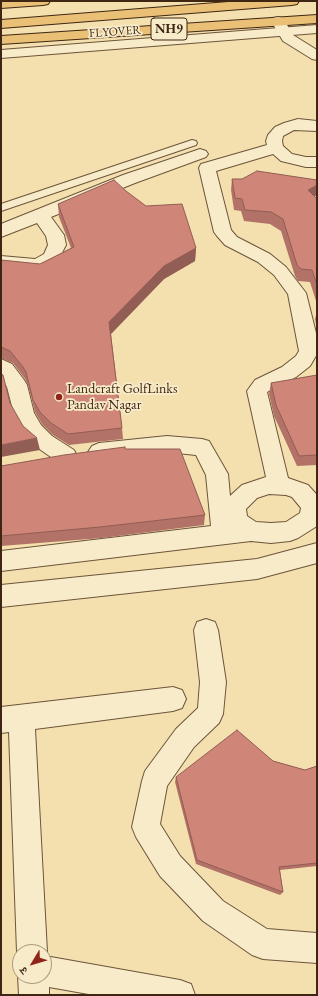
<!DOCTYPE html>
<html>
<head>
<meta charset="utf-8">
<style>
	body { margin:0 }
	#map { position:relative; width:318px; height:996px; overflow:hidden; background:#f4e0ae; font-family:"EB Garamond","Noto Serif Devanagari",serif }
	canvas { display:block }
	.frame { position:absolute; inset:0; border:2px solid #3e2613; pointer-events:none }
	.north { position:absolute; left:12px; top:944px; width:40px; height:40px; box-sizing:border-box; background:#f8ebca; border:1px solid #ae9c81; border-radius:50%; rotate:232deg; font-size:11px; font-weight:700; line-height:16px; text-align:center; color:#3e2613 }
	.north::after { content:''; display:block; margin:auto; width:14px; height:18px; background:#8f2418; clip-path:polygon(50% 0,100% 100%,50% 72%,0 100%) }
</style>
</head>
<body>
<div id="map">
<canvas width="318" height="996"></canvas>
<div class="frame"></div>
<div class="north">उ</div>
</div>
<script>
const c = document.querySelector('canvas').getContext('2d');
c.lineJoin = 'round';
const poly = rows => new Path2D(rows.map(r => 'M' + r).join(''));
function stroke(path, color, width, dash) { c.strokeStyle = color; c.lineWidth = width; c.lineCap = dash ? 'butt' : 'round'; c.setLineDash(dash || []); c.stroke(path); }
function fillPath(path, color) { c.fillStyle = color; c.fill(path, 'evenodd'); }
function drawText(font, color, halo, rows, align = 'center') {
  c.font = font + ' "EB Garamond",serif'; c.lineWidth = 3.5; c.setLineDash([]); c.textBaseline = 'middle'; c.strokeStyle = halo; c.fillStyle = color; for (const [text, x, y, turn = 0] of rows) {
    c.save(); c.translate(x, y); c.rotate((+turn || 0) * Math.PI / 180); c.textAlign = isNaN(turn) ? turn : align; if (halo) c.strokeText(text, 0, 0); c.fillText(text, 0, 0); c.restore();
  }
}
const service = poly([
	[192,140,196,141,197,143,196,145,1,211,1,204,192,140]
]);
const minor = poly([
	[278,17,283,18,293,35,317,50,317,60,312,59,283,41,271,21,273,18,278,17],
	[298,119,317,121,317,131,294,130,283,136,282,141,283,146,292,154,306,157,317,157,317,167,306,167,281,161,273,154,216,171,231,230,237,237,270,254,286,267,306,293,316,333,317,354,310,366,296,377,267,392,288,478,308,485,317,495,317,526,298,538,290,541,271,543,251,541,1,571,1,551,211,526,206,475,196,455,167,452,99,461,92,458,88,452,92,446,99,443,167,436,202,439,209,441,228,474,230,496,242,485,266,477,247,391,255,380,282,367,296,356,299,351,288,294,274,275,258,262,225,245,217,236,214,232,199,168,201,164,267,145,266,141,268,135,275,127,284,123,298,119],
	[269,494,286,495,292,497,301,508,300,513,286,522,271,523,256,522,247,516,246,509,257,498,269,494],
	[200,149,206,151,208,154,206,157,135,183,51,217,64,235,66,245,57,262,37,271,1,268,1,256,35,259,44,254,48,245,46,236,37,223,1,237,1,224,123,175,200,149],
	[1,359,12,364,24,380,27,385,34,413,41,425,52,436,74,450,77,456,74,462,66,465,58,462,38,448,27,437,14,414,7,387,1,378,1,359],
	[317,543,317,563,257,579,1,607,1,585,257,559,317,543],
	[206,619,215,622,218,630,226,682,223,714,219,723,194,747,167,786,160,824,180,856,223,901,267,929,317,933,317,963,263,959,252,955,203,921,160,876,136,837,132,827,142,781,145,771,176,729,198,708,200,682,194,630,197,622,206,619],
	[173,687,182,690,186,699,182,708,173,711,35,729,47,952,45,956,180,980,191,984,195,995,94,995,49,987,49,995,19,995,18,976,20,971,20,976,44,976,44,952,20,952,20,959,17,952,9,732,1,733,1,707,173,687]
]);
const tertiary = poly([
	[317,25,317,33,1,58,1,50,317,25]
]);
const trunk = poly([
	[317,15,317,23,1,44,1,36,317,15]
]);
const motorway = poly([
	[1,1,50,1,48,4,43,5,1,8,1,1],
	[241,1,299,1,297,4,292,5,1,28,1,20,241,1]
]);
stroke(service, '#6c543a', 2);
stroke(minor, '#6c543a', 2);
stroke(tertiary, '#6c543a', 2);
stroke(trunk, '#3e2613', 2);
stroke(motorway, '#3e2613', 2);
fillPath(service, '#f8ebca');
fillPath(minor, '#f8ebca');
fillPath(tertiary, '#f8ebca');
fillPath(trunk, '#eac077');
fillPath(motorway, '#eac077');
fillPath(poly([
	[232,179,315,197,317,199,317,304,310,282,298,281,295,276,281,231,270,224,244,221,241,211,234,210,231,190],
	[126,191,196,248,195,261,164,279,111,334,122,428,123,439,69,445,53,435,42,424,35,412,28,385,25,379,13,363,1,358,1,260,40,264,71,248,59,217,58,204],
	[317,312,317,329,315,319],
	[317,375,317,465,297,466,274,416,269,394,271,383],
	[125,449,205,515,204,525,102,538,1,546,1,466],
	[273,761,305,770,317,766,317,866,280,870,283,892,280,895,196,864,175,782,176,777]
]), '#b27267');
fillPath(poly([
	[317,185,317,195,306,202,308,190],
	[196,248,195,261,164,279,110,335,109,322,164,266],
	[37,438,40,450,1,457,1,445]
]), '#915d54');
const building = poly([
	[257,171,317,180,317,185,308,190,317,199,317,285,312,270,301,269,297,265,283,219,271,212,245,210,242,199,235,198,232,179,242,179,257,171],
	[114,180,126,191,146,206,182,204,196,248,164,266,109,322,122,428,68,434,51,423,40,412,33,400,26,372,23,367,10,351,1,347,1,260,40,264,74,247,58,204,114,180],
	[1,373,3,375,10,403,23,426,37,438,1,445,1,373],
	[317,375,317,455,299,456,276,405,271,383,317,375],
	[125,447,125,449,180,449,205,515,100,527,1,536,1,466,64,455,125,447],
	[237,730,273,761,305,770,317,766,317,863,279,867,283,892,197,860,176,777,237,730]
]);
fillPath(building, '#cf8578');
stroke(building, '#915d54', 1);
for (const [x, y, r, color] of [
	[59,397,4,"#8f2418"]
]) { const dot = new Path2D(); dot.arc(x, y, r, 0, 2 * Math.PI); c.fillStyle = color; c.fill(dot); stroke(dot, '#f8ebca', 1.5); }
drawText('12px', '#3e2613', '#f8ebca', [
	["FLYOVER",115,32,-4]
]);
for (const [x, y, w] of [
	[169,29,36]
]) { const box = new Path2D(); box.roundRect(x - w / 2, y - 11, w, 22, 3); c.fillStyle = '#f8ebca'; c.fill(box); stroke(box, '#3e2613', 1); }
drawText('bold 13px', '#3e2613', null, [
	["NH9",169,29]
]);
drawText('14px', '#3e2613', '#f8ebca', [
	["Landcraft GolfLinks",67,389],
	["Pandav Nagar",67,405]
], 'left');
</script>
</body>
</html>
